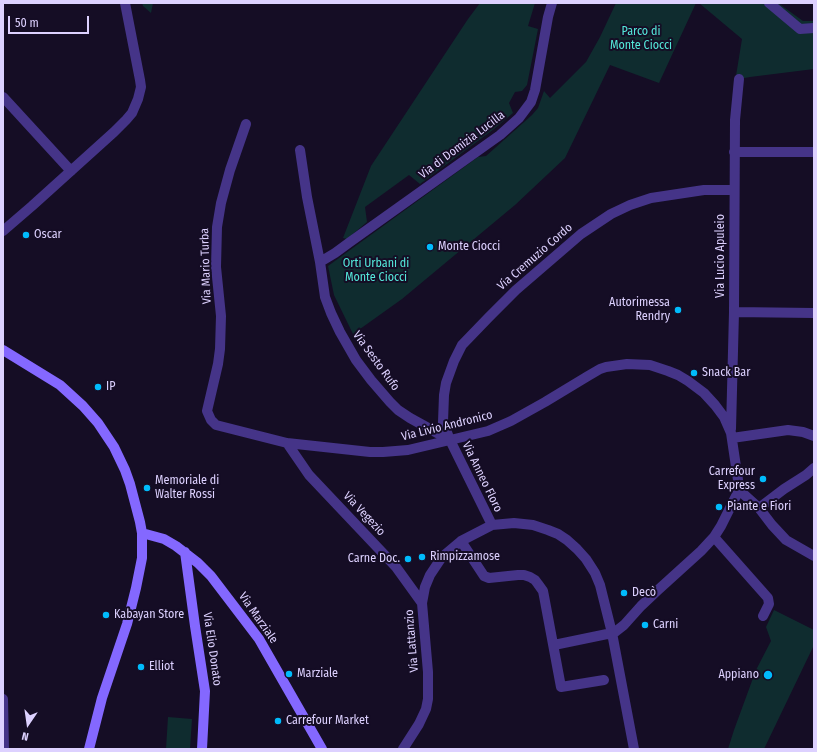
<!DOCTYPE html>
<html>
<head>
<meta charset="utf-8">
<style>
	body { margin:0 }
	#map { position:relative; width:817px; height:752px; overflow:hidden; background:#150d25; font-family:"Fira Sans Condensed",sans-serif }
	canvas { display:block }
	.frame { position:absolute; inset:0; border:4px solid #ddd1ff; pointer-events:none }
	.north { position:absolute; left:8px; top:704px; width:40px; height:40px; -webkit-text-stroke:3px #150d25; paint-order:stroke; rotate:193deg; font-size:11px; font-weight:700; line-height:16px; text-align:center; color:#ddd1ff }
	.north::after { content:''; display:block; margin:auto; width:14px; height:18px; background:#ddd1ff; clip-path:polygon(50% 0,100% 100%,50% 72%,0 100%) }
	.scale { position:absolute; left:8px; top:16px; width:81px; height:18px; box-sizing:border-box; border:2px solid #ddd1ff; border-top:0; padding-left:5px; font-size:12px; line-height:14px; white-space:nowrap; color:#ddd1ff; -webkit-text-stroke:3px #150d25; paint-order:stroke }
</style>
</head>
<body>
<div id="map">
<canvas width="817" height="752"></canvas>
<div class="frame"></div>
<div class="north">N</div>
<div class="scale">50 m</div>
</div>
<script>
const c = document.querySelector('canvas').getContext('2d');
c.lineJoin = 'round';
function fillPath(path, color) { c.fillStyle = color; c.fill(path, 'evenodd'); }
const poly = rows => new Path2D(rows.map(r => 'M' + r).join(''));
function stroke(path, color, width, dash) { c.strokeStyle = color; c.lineWidth = width; c.lineCap = dash ? 'butt' : 'round'; c.setLineDash(dash || []); c.stroke(path); }
function drawText(font, color, halo, rows, align = 'center') {
  c.font = font + ' "Fira Sans Condensed",sans-serif'; c.lineWidth = 4; c.setLineDash([]); c.textBaseline = 'middle'; c.strokeStyle = halo; c.fillStyle = color; for (const [text, x, y, turn = 0] of rows) {
    c.save(); c.translate(x, y); c.rotate((+turn || 0) * Math.PI / 180); c.textAlign = isNaN(turn) ? turn : align; if (halo) c.strokeText(text, 0, 0); c.fillText(text, 0, 0); c.restore();
  }
}
fillPath(poly([
	[142,3,153,3,151,13,143,6],
	[480,3,535,3,528,26,538,29,527,85,522,91,515,92,509,103,513,113,494,129,420,184,409,175,365,207,367,222,347,239,343,238,371,166,468,19],
	[616,3,696,3,659,83,610,65,565,158,515,205,402,299,353,334,334,295,328,266,478,157,486,156,532,115,538,108,544,91,550,98,586,62,600,37],
	[699,3,778,3,803,21,814,21,814,69,750,77,739,79,735,82,742,39],
	[774,610,814,630,814,645,764,749,728,749,734,730,756,670,771,641,766,627],
	[168,717,192,719,190,749,166,749]
]), '#0f2c2f');
stroke(poly([
	[769,3,800,29,814,28],
	[3,97,71,171],
	[246,124,230,170,221,203,217,227,216,267,221,316,220,349,218,364,207,411,211,420,216,425,287,443,370,452,383,452,408,450,488,431,511,421,545,402,588,376,600,369,606,367,627,364,650,365,668,371,678,375,688,381,704,393,715,405,724,417,731,433,738,480,739,490,721,526,714,537,701,551,658,590,641,606,624,625,615,632,612,633,554,645],
	[300,150,307,197,320,262,325,297,331,313,340,332,356,360,371,380,390,402,398,410,410,418,450,440],
	[734,152,814,152],
	[3,231,32,206,114,132,126,120,132,113,138,99,141,87,140,80,125,3],
	[320,262,335,253,350,242,500,135,519,118,531,102,535,90,548,17,552,3],
	[734,312,814,313],
	[731,429,734,312,735,120,739,79],
	[732,438,788,430,803,432,814,436],
	[287,443,309,475,396,567,422,603],
	[739,490,759,508,772,525,786,540,814,556],
	[759,508,784,489,806,475,814,468],
	[492,525,450,440,443,422,444,395,446,383,454,361,462,345,489,317,516,290,581,234,611,214,630,205,651,198,704,190,734,190],
	[714,537,768,598,769,604,763,616],
	[461,541,484,576,489,578,518,575,524,575,530,577,535,580,538,584,543,591,544,596,561,687,604,680],
	[3,699,4,749],
	[403,749,419,724,426,709,428,699,428,672,422,603,425,587,430,575,442,557,461,541,492,525,514,523,533,525,548,530,558,534,567,540,577,549,586,559,595,573,600,585,612,633,634,749]
]), '#453488', 10);
stroke(poly([
	[3,350,60,385,83,406,98,423,114,447,125,470,130,484,140,522,142,533,142,558,136,588,127,624,102,698,89,749],
	[142,533,164,539,176,546,198,563,211,576,259,639,322,749],
	[185,552,195,626,205,691,202,749]
]), '#8468ff', 10);
for (const [x, y, r, color] of [
	[26,235,4,"#00bbfc"],
	[430,247,4,"#00bbfc"],
	[678,310,4,"#00bbfc"],
	[694,373,4,"#00bbfc"],
	[98,387,4,"#00bbfc"],
	[763,479,4,"#00bbfc"],
	[147,488,4,"#00bbfc"],
	[719,507,4,"#00bbfc"],
	[422,557,4,"#00bbfc"],
	[408,559,4,"#00bbfc"],
	[624,593,4,"#00bbfc"],
	[106,615,4,"#00bbfc"],
	[645,625,4,"#00bbfc"],
	[141,667,4,"#00bbfc"],
	[289,674,4,"#00bbfc"],
	[768,675,5,"#00bbfc"],
	[278,721,4,"#00bbfc"]
]) { const dot = new Path2D(); dot.arc(x, y, r, 0, 2 * Math.PI); c.fillStyle = color; c.fill(dot); stroke(dot, '#150d25', 1.5); }
drawText('12px', '#54e8da', '#150d25', [
	["Parco di",641,32],
	["Monte Ciocci",641,46],
	["Orti Urbani di",376,264],
	["Monte Ciocci",376,278]
]);
drawText('12px', '#ddd1ff', '#150d25', [
	["Via di Domizia Lucilla",462,145,-37],
	["Via Lucio Apuleio",721,256,-90],
	["Via Cremuzio Cordo",535,257,-41],
	["Via Mario Turba",206,266,-92],
	["Via Sesto Rufo",376,361,54],
	["Via Livio Andronico",447,426,-14],
	["Via Anneo Floro",482,477,64],
	["Via Vegezio",364,514,47],
	["Via Marziale",258,618,55],
	["Via Lattanzio",412,641,-95],
	["Via Elio Donato",212,649,82]
]);
drawText('12px', '#ddd1ff', '#150d25', [
	["Oscar",34,235],
	["Monte Ciocci",438,247],
	["Autorimessa",670,303,"right"],
	["Rendry",670,317,"right"],
	["Snack Bar",702,373],
	["IP",106,387],
	["Carrefour",755,472,"right"],
	["Express",755,486,"right"],
	["Memoriale di",155,481],
	["Walter Rossi",155,495],
	["Piante e Fiori",727,507],
	["Rimpizzamose",430,557],
	["Carne Doc.",400,559,"right"],
	["Decò",632,593],
	["Kabayan Store",114,615],
	["Carni",653,625],
	["Elliot",149,667],
	["Marziale",297,674],
	["Appiano",759,675,"right"],
	["Carrefour Market",286,721]
], 'left');
</script>
</body>
</html>
